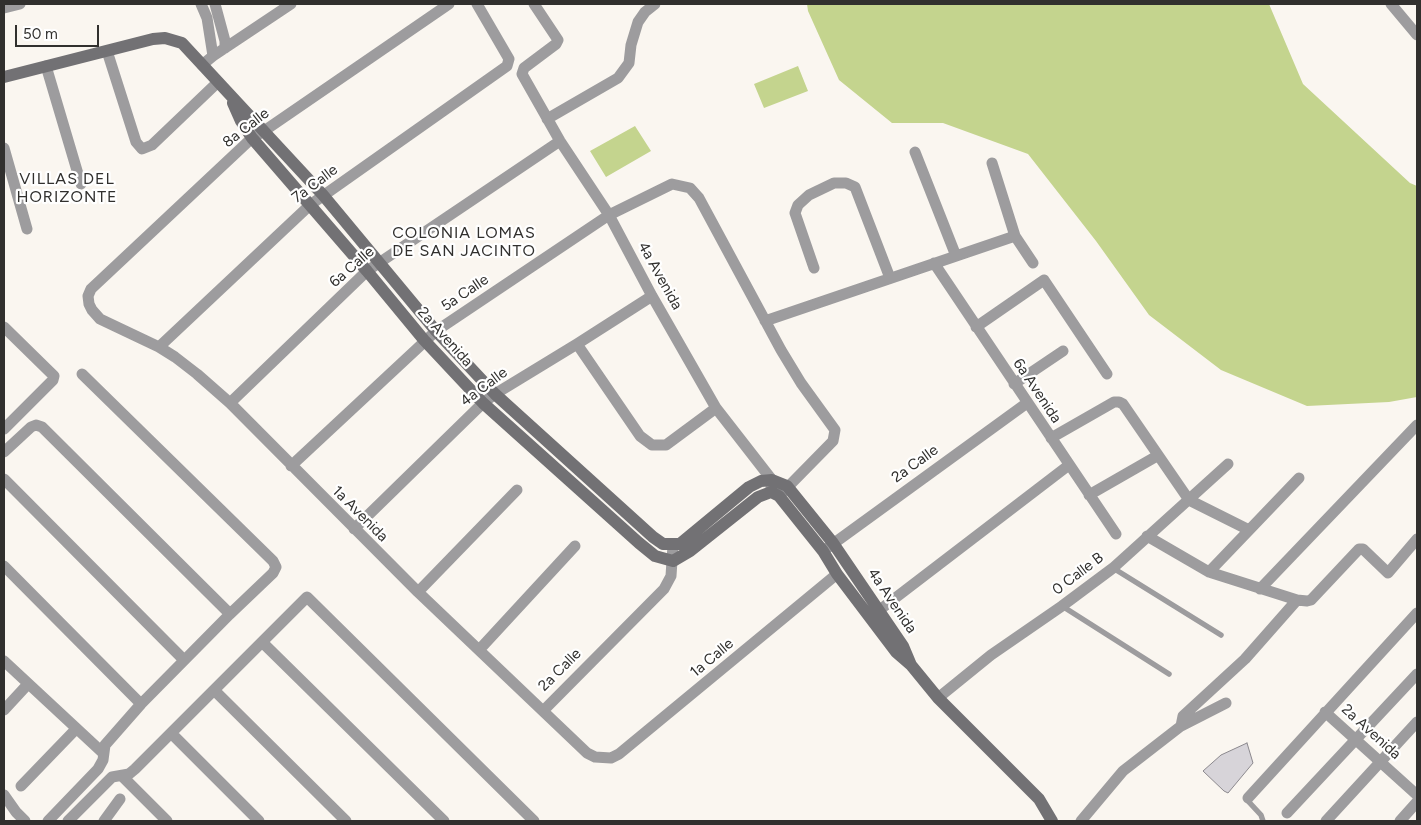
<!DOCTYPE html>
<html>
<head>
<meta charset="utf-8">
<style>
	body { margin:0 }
	#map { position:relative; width:1421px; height:825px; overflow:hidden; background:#faf6f0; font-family:Figtree,sans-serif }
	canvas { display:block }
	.frame { position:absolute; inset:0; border:5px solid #31302e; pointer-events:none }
	.scale { position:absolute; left:15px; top:25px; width:84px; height:22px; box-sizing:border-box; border:2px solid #31302e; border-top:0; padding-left:6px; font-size:15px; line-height:18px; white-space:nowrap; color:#31302e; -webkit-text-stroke:4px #fff; paint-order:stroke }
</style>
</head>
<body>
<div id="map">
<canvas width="1421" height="825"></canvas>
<div class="frame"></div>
<div class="scale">50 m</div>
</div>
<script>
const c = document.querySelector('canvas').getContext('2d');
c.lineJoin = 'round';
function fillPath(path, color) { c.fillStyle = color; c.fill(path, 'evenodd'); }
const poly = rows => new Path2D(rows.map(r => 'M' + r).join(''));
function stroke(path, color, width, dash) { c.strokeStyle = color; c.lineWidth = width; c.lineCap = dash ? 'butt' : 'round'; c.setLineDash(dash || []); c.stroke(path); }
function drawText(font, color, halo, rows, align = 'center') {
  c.font = font + ' Figtree,sans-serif'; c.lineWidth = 4.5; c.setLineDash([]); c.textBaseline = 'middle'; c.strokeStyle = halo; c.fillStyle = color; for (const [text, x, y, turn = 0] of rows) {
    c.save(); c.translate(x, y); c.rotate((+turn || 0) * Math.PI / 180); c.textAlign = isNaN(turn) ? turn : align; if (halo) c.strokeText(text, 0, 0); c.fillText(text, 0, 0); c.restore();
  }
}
fillPath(poly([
	[807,4,1269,4,1303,84,1410,183,1417,186,1417,397,1389,402,1307,406,1221,370,1149,315,1096,241,1028,154,943,123,892,123,839,80,808,11],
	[798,66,808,91,764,108,754,84],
	[635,126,651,151,606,177,590,151]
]), '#c4d48e');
const building = poly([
	[1247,743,1253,763,1228,793,1224,791,1203,771,1221,755,1247,743]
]);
fillPath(building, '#d7d4d9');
stroke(building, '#8b888d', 1);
stroke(poly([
	[1113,568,1221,635],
	[1062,606,1169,674],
	[1248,798,1248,801,1261,815,1263,821]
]), '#9d9c9e', 5.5);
stroke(poly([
	[201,4,207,18,213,56],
	[215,4,225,41,225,48],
	[449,4,264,131,252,138,91,289,88,296,89,304,92,310,100,319,159,347,175,357,197,374,230,403,418,592,587,753,595,757,611,758,619,754,837,574],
	[534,4,558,40,556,44,524,68,522,74,560,141,609,215,652,296,716,408,772,480,771,488],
	[1391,4,1417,35],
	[4,8,20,4],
	[107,51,136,142,142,149,152,145,218,82],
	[202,65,213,56,291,4],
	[46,66,81,184],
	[547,119,618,78,629,63,631,45,638,22,645,12,655,4],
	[4,148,27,229],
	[915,152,956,256],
	[992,163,1015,236,1033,263],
	[934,263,1116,534],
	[814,268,795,213,798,205,809,195,834,183,846,183,855,187,890,278],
	[765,321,1015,236],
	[4,327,54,376,53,380,4,429],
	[976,327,1044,280,1107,374],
	[577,344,640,436,652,445,666,445,716,408],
	[159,347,310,205,507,66,509,59,477,4],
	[1014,384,1063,351],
	[230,403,367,271,560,141],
	[1051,438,1114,402,1119,402,1123,404,1189,500,1249,530],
	[4,452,31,427,36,425,42,427,230,614],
	[291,466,436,331,609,215,672,184,690,188,699,198,781,350,801,383,835,430,833,441,779,496],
	[4,479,184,660],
	[1089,495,1157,456],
	[354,529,483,403,495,394,577,344,652,296],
	[1147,536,1209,572,1297,600,1307,601,1311,600,1359,549,1363,549,1388,573,1417,539],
	[826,549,1027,403],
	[4,566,141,704],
	[1209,572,1299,478],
	[1260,589,1417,425],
	[418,592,517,490],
	[873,615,1069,465],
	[262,642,444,821],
	[479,650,575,546],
	[4,661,103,753],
	[214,690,346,821],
	[938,698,991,655,1062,606,1113,568,1228,464],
	[4,710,28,684],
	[543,711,664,589,671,576,673,545],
	[1325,712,1417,795],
	[1181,726,1226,703],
	[171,733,259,821],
	[122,776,167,821],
	[21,786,76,729],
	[4,795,16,812,25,821],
	[1248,798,1417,613],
	[1287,813,1417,674],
	[48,821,98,769,103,760,105,745,141,704,230,614,273,573,276,567,273,561,82,374],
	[68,821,112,777,129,774,135,769,307,597,534,821],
	[104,821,120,799],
	[1081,821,1123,771,1181,726,1183,716,1245,659,1297,600],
	[1326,821,1417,722],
	[1400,821,1417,802]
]), '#9d9c9e', 11);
stroke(poly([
	[4,77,153,39,165,38,182,43,323,195,436,331,495,394,653,537,663,544,680,544,749,487,761,481,772,480,787,486,833,543,903,646,911,665],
	[233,103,241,121,252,138,367,271,424,340,483,403,639,543,655,556,673,561,690,551,758,497,771,492,779,496,823,551,837,574,896,652,911,665,938,698,1039,799,1052,821]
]), '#727174', 12);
drawText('15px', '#31302e', '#fff', [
	["8a Calle",246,128,-38],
	["7a Calle",315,184,-37],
	["6a Calle",352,267,-41],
	["4a Avenida",660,276,61],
	["5a Calle",465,293,-34],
	["2a Avenida",445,337,48],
	["4a Calle",484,387,-37],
	["6a Avenida",1037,391,56],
	["2a Calle",915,464,-36],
	["1a Avenida",360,514,45],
	["0 Calle B",1078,574,-37],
	["4a Avenida",892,601,56],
	["1a Calle",712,658,-40],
	["2a Calle",560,670,-45],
	["2a Avenida",1371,732,42]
]);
c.letterSpacing = '1px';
drawText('16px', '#31302e', '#fff', [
	["VILLAS DEL",67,179],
	["HORIZONTE",67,197],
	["COLONIA LOMAS",464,233],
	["DE SAN JACINTO",464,251]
]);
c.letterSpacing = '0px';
</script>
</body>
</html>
